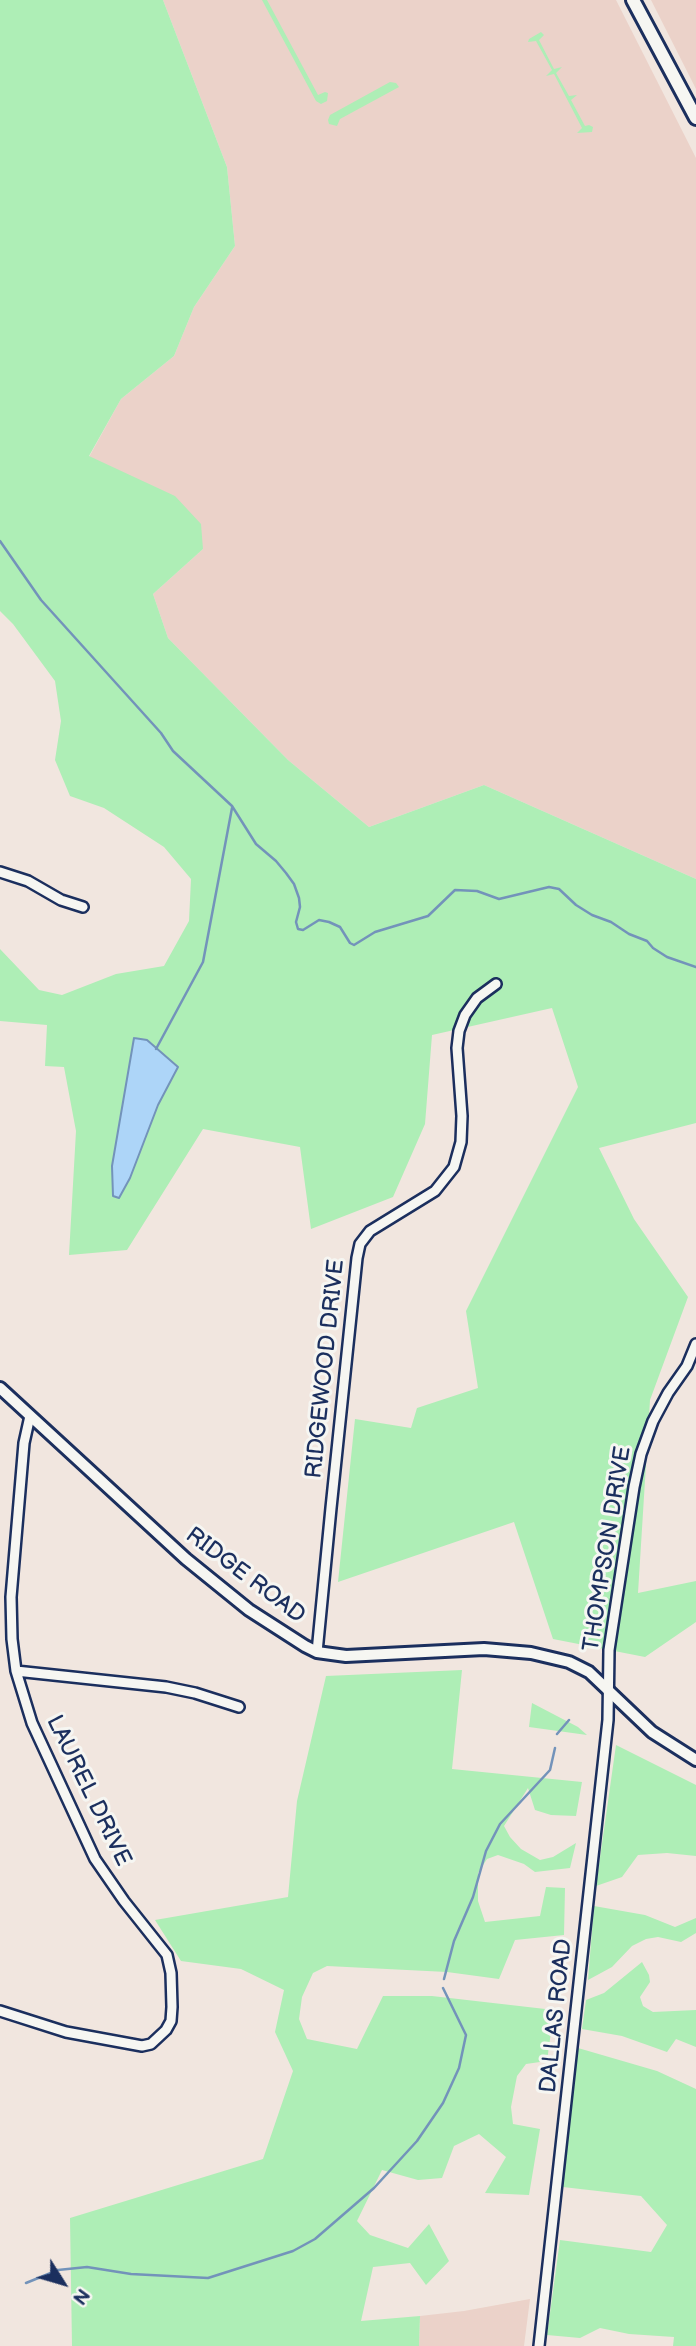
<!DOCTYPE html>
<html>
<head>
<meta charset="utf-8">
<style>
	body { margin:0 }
	#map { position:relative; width:696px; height:2346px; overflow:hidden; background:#f1e6df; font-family:"Balsamiq Sans",sans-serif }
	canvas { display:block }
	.north { position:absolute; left:28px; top:2248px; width:70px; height:70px; -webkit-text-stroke:5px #f6f6f2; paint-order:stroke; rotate:127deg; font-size:19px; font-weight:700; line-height:28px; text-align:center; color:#1b2f5e }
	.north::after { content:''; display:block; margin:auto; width:24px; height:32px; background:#1b2f5e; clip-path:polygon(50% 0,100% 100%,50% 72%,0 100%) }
</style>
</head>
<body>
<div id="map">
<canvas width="696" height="2346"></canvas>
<div class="north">N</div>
</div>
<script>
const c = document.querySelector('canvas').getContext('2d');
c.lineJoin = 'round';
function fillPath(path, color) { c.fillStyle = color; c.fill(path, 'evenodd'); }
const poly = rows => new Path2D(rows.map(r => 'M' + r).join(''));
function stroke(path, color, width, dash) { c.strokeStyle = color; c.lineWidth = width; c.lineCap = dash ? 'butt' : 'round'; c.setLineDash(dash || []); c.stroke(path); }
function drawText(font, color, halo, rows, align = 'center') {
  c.font = font + ' "Balsamiq Sans",sans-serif'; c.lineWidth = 6; c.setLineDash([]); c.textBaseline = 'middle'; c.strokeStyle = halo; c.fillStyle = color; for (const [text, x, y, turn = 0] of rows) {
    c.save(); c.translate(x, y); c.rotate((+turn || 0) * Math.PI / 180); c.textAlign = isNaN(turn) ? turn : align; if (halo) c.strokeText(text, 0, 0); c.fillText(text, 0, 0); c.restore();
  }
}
fillPath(poly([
	[163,0,616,0,696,158,696,879,484,785,369,827,288,760,168,638,153,594,203,549,89,457,121,399,174,356,194,307,235,246,227,167],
	[651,0,696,0,696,89],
	[530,2299,524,2346,419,2346,420,2316,464,2311]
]), '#ebd2c9');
fillPath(poly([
	[0,0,163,0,227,167,235,246,194,307,174,356,121,399,89,456,175,496,201,524,203,549,153,594,168,638,288,760,369,827,484,785,696,879,696,1123,599,1148,634,1219,688,1297,650,1400,638,1593,696,1581,696,1622,645,1657,553,1639,514,1522,338,1582,355,1419,411,1428,417,1408,478,1388,466,1311,578,1087,552,1008,432,1035,425,1124,393,1197,311,1229,300,1147,203,1129,127,1250,69,1255,76,1131,64,1067,45,1066,47,1025,0,1021,0,949,39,990,62,995,116,974,164,966,189,921,191,879,164,847,104,808,70,796,55,760,61,721,55,681,13,624,0,611],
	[262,0,267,0,318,95,325,92,328,93,327,101,321,104,316,101],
	[541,32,544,35,539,40,554,69,562,67,556,73,569,96,577,95,571,100,585,126,589,125,593,127,592,132,577,133,582,128,554,74,546,76,552,70,536,41,528,42,529,39],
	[390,82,396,83,399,87,340,119,337,126,329,124,328,120,330,115],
	[462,1670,452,1769,582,1782,576,1816,551,1815,535,1810,528,1788,504,1826,510,1837,521,1849,540,1860,553,1857,576,1843,570,1868,535,1872,524,1864,498,1855,487,1859,478,1873,478,1901,485,1922,540,1916,546,1887,565,1888,564,1935,515,1940,499,1979,447,1972,327,1966,313,1973,302,1997,299,2019,307,2039,357,2049,383,1996,432,1996,554,2010,547,2061,526,2064,517,2076,511,2107,513,2124,540,2129,529,2195,485,2193,506,2157,479,2134,454,2146,442,2178,418,2180,382,2170,357,2221,370,2235,408,2248,429,2224,449,2261,426,2285,410,2263,373,2267,361,2321,420,2316,419,2346,72,2346,70,2218,263,2159,293,2071,275,2032,284,1990,241,1969,181,1961,155,1920,288,1897,297,1801,326,1676],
	[532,1703,578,1727,587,1735,529,1727],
	[616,1745,696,1785,696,1856,667,1853,638,1855,622,1877,596,1886],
	[594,1906,645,1915,675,1927,696,1918,696,1933,681,1942,658,1937,646,1939,632,1946,612,1967,588,1980],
	[642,1962,649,1975,650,1982,640,1997,643,2006,653,2012,696,2010,696,2047,676,2039,667,2052,622,2036,582,2029,586,2000,604,1993],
	[578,2048,657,2071,696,2089,696,2346,673,2346,674,2337,629,2334,600,2328,580,2338,547,2335,560,2240,651,2252,667,2225,641,2196,563,2187]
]), '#aeeeb6');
const water = poly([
	[134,1038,147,1040,178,1067,158,1105,130,1178,119,1198,113,1196,112,1166,134,1038]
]);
fillPath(water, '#add5f8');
stroke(water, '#7393ba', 2);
stroke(poly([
	[0,541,41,600,161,733,173,751,232,806,256,844,276,861,286,873,294,884,299,898,300,907,296,922,298,929,303,930,319,920,329,922,340,927,350,943,354,945,375,932,428,916,455,890,477,891,499,899,549,887,559,889,576,905,592,915,611,922,629,934,647,941,653,948,667,957,696,967],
	[156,1049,203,962,232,808],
	[557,1734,569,1720],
	[444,1979,454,1941,473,1897,486,1851,500,1824,550,1770,555,1748],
	[26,2283,58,2270,87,2267,131,2274,208,2278,293,2251,315,2239,374,2188,417,2141,443,2103,459,2068,466,2035,443,1988]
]), '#7393ba', 2.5);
const minor = poly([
	[0,872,28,881,61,900,83,907],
	[317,1652,331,1508,357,1258,360,1244,370,1231,435,1191,454,1167,461,1142,462,1116,457,1048,459,1031,465,1015,477,998,496,984],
	[16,1671,166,1687,195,1693,239,1707],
	[0,2011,66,2032,142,2046,151,2044,166,2030,171,2021,172,2007,171,1973,167,1955,124,1901,95,1859,32,1723,16,1671,12,1639,11,1597,24,1443,30,1416],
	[539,2346,608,1720,609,1650,634,1487,641,1454,653,1421,668,1393,687,1366,696,1344]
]);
const tertiary = poly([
	[0,1388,186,1559,249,1610,305,1646,317,1652,346,1656,484,1649,531,1653,569,1662,589,1672,652,1732,696,1760]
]);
const secondary = poly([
	[633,0,696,118]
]);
stroke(minor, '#1b2f5e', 14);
stroke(tertiary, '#1b2f5e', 16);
stroke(secondary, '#1b2f5e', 18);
stroke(minor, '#f6f6f2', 9);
stroke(tertiary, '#f6f6f2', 10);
stroke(secondary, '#f6f6f2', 12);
drawText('23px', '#1b2f5e', '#f6f6f2', [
	["RIDGEWOOD DRIVE",326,1369,-84],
	["THOMPSON DRIVE",608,1549,-81],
	["RIDGE ROAD",245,1576,37],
	["LAUREL DRIVE",88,1791,64],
	["DALLAS ROAD",557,2016,-84]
]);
</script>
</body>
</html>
